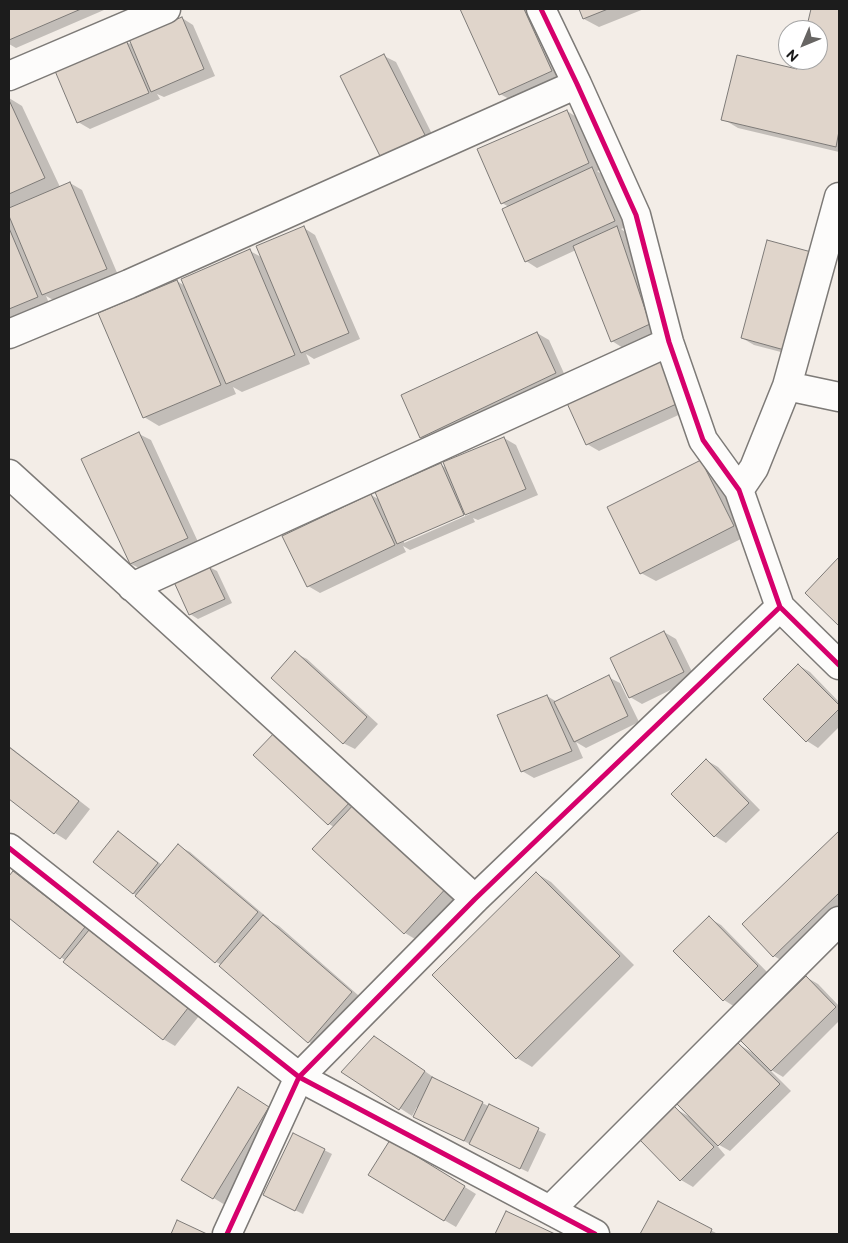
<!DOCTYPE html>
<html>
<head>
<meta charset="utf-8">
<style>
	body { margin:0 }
	#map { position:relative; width:848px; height:1243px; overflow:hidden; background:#f3ede7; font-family:"Balsamiq Sans",sans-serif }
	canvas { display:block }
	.frame { position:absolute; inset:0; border:10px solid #1c1c1c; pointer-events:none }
	.north { position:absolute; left:778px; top:20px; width:50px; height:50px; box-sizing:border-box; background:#fff; border:1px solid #a4a4a4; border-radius:50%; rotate:225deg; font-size:14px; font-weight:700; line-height:20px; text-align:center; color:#1c1c1c }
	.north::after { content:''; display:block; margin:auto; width:18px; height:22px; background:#676563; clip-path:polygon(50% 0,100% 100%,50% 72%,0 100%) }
</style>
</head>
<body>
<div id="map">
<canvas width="848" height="1243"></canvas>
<div class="frame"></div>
<div class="north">N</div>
</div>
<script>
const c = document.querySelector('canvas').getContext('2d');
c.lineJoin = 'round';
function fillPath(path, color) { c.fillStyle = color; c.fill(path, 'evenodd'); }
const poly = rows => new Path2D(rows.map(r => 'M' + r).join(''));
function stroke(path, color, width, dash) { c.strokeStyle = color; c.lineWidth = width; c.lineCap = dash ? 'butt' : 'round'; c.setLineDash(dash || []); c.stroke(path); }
fillPath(poly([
	[9,9,103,9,104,10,16,48,9,44],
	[461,9,532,9,563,78,511,100,500,94],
	[580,9,644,9,599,27,584,19],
	[812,9,839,9,839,152,738,128,723,119,798,71,800,60,818,60,818,30,807,30],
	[182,18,193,25,215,76,164,97,157,94,160,99,90,129,78,122,126,42,133,45],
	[384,56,396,62,436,142,382,157],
	[9,98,22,106,60,187,70,183,82,190,118,275,55,301,46,296,49,303,9,320,9,215,10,216,9,213],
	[567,111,578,118,600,170,597,171,603,175,626,227,621,229,628,234,661,331,623,348,612,341,576,250,537,268,526,261,509,207,502,203],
	[304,228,315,235,360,339,314,359,306,354,310,364,242,392,233,387,236,394,159,426,144,417,177,281,185,286,250,251,263,258],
	[814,254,800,357,754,345,742,338],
	[537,333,549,340,567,380,433,443,421,437],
	[663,358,694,408,599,451,587,444],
	[139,434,151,440,199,544,143,570,131,564,83,460],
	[504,438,516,445,538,495,478,520,473,518,475,522,410,550,403,546,406,552,320,593,308,586,371,495,380,500,441,465,448,469],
	[469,512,470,514,404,543,404,540],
	[701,462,717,471,749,535,656,581,641,573],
	[839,559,839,625,806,593],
	[209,567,217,571,232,603,198,619,190,614],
	[664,632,676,639,695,678,642,704,630,697,611,658],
	[295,653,307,659,378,724,355,749,343,743],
	[798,665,810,672,839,702,839,727,818,748,807,741,764,699],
	[608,677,620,683,639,722,586,748,576,742,583,758,534,778,522,771,547,696,557,702],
	[9,746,90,809,66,840,55,833,9,798],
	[255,755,364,805,464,895,420,942,405,933,334,827,329,824],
	[706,760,718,767,760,810,726,843,715,836,672,794],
	[119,832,126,837,162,865,178,846,190,852,269,919,268,920,279,926,366,1002,324,1051,309,1042,222,965,216,962,133,893],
	[839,833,839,916,789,965,774,956,744,924],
	[13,872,25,879,199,1016,175,1046,163,1039,66,961,9,917,9,878],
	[536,873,551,882,634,965,532,1067,517,1058,434,975],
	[709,918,721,925,769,974,735,1007,724,1000],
	[806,977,818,984,839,1006,839,1021,783,1077,768,1068,791,1091,730,1151,714,1142,725,1155,693,1187,681,1180,642,1140,674,1108,690,1117,738,1044,753,1053],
	[374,1038,386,1044,436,1079,435,1080,546,1134,528,1172,422,1121,419,1108,417,1107,412,1116,343,1071],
	[250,1096,280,1115,225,1205,183,1179],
	[402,1148,476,1194,456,1227,444,1220],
	[324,1150,332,1154,303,1214,272,1199],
	[658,1203,716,1233,720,1234,642,1234],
	[507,1212,552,1234,496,1234]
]), '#0003');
const building = poly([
	[9,9,81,9,9,40,9,9],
	[460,9,524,9,552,71,499,95,460,9],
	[579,9,608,9,583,19,579,9],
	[811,9,839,9,839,131,836,147,721,120,737,55,797,69,799,60,818,60,818,30,806,30,811,9],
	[182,17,204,69,151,92,129,39,182,17],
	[126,40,149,93,77,123,55,71,126,40],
	[384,54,425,135,381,158,340,76,384,54],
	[9,100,45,178,9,194,9,100],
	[567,110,589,163,501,204,477,149,567,110],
	[592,167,615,221,525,262,502,209,592,167],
	[70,182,107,269,42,295,9,216,9,208,70,182],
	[304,226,349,333,301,353,256,246,304,226],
	[617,226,650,324,611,342,573,246,617,226],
	[9,228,38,297,9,309,9,228],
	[767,240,815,253,788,351,741,338,767,240],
	[250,249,295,355,226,384,181,279,250,249],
	[177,280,221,385,143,418,98,313,177,280],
	[537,332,556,373,420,438,401,395,537,332],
	[663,357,683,401,586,445,566,401,663,357],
	[139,432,188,538,130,564,81,459,139,432],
	[504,437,526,489,465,515,443,462,504,437],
	[701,460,734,526,640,574,607,507,701,460],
	[441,463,464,515,397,544,375,492,441,463],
	[371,494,395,545,307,587,282,536,371,494],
	[839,557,839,626,805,593,839,557],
	[209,566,225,599,189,615,174,582,209,566],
	[664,631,684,672,629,698,610,658,664,631],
	[295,651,367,717,343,744,271,678,295,651],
	[798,664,839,705,839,709,806,742,763,699,798,664],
	[609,675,628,716,574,742,554,702,609,675],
	[547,695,572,751,521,772,497,715,547,695],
	[278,729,354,798,328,825,253,755,278,729],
	[9,747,79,801,54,834,9,799,9,747],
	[706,759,749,803,714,837,671,794,706,759],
	[357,801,449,885,404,934,312,849,357,801],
	[118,831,158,863,133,894,93,862,118,831],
	[839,831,839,893,773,957,742,924,839,831],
	[178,844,258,912,215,963,135,896,178,844],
	[13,871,85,927,60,959,9,918,9,876,13,871],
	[536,872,620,956,516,1059,432,975,536,872],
	[263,915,352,992,308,1043,219,966,263,915],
	[709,916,758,966,723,1001,673,951,709,916],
	[89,930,188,1008,163,1040,63,962,89,930],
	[806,976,836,1007,771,1071,740,1040,806,976],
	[374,1036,425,1071,399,1110,341,1072,374,1036],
	[738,1043,780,1084,718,1146,677,1104,738,1043],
	[432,1077,483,1102,464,1141,413,1117,432,1077],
	[238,1087,269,1107,213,1199,181,1180,238,1087],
	[489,1104,539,1128,520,1169,469,1144,489,1104],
	[674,1106,714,1147,680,1181,640,1140,674,1106],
	[293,1133,325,1149,295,1211,263,1195,293,1133],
	[390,1140,465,1186,444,1221,368,1175,390,1140],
	[658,1201,712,1229,710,1234,640,1234,658,1201],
	[506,1211,555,1234,495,1234,506,1211],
	[177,1220,207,1234,171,1234,177,1220]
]);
fillPath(building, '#e0d5cb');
stroke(building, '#7d7a77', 1);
const minor = poly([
	[541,9,577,84,636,215,669,342,703,440,739,490,780,607,839,665],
	[9,76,166,9],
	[9,334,129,284,577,84],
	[787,386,839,397],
	[9,474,475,899],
	[739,490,754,468,787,386,839,197],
	[132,587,669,342],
	[9,848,299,1077,595,1234],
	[550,1210,839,921],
	[227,1234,299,1077,475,899,780,607]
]);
stroke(minor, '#7d7a77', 31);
stroke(minor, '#fdfcfb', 28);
stroke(poly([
	[541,9,577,84,636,215,669,342,703,440,739,490,780,607,839,665],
	[9,848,299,1077,595,1234],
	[227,1234,299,1077,475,899,780,607]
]), '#d6006c', 5);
</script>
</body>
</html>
